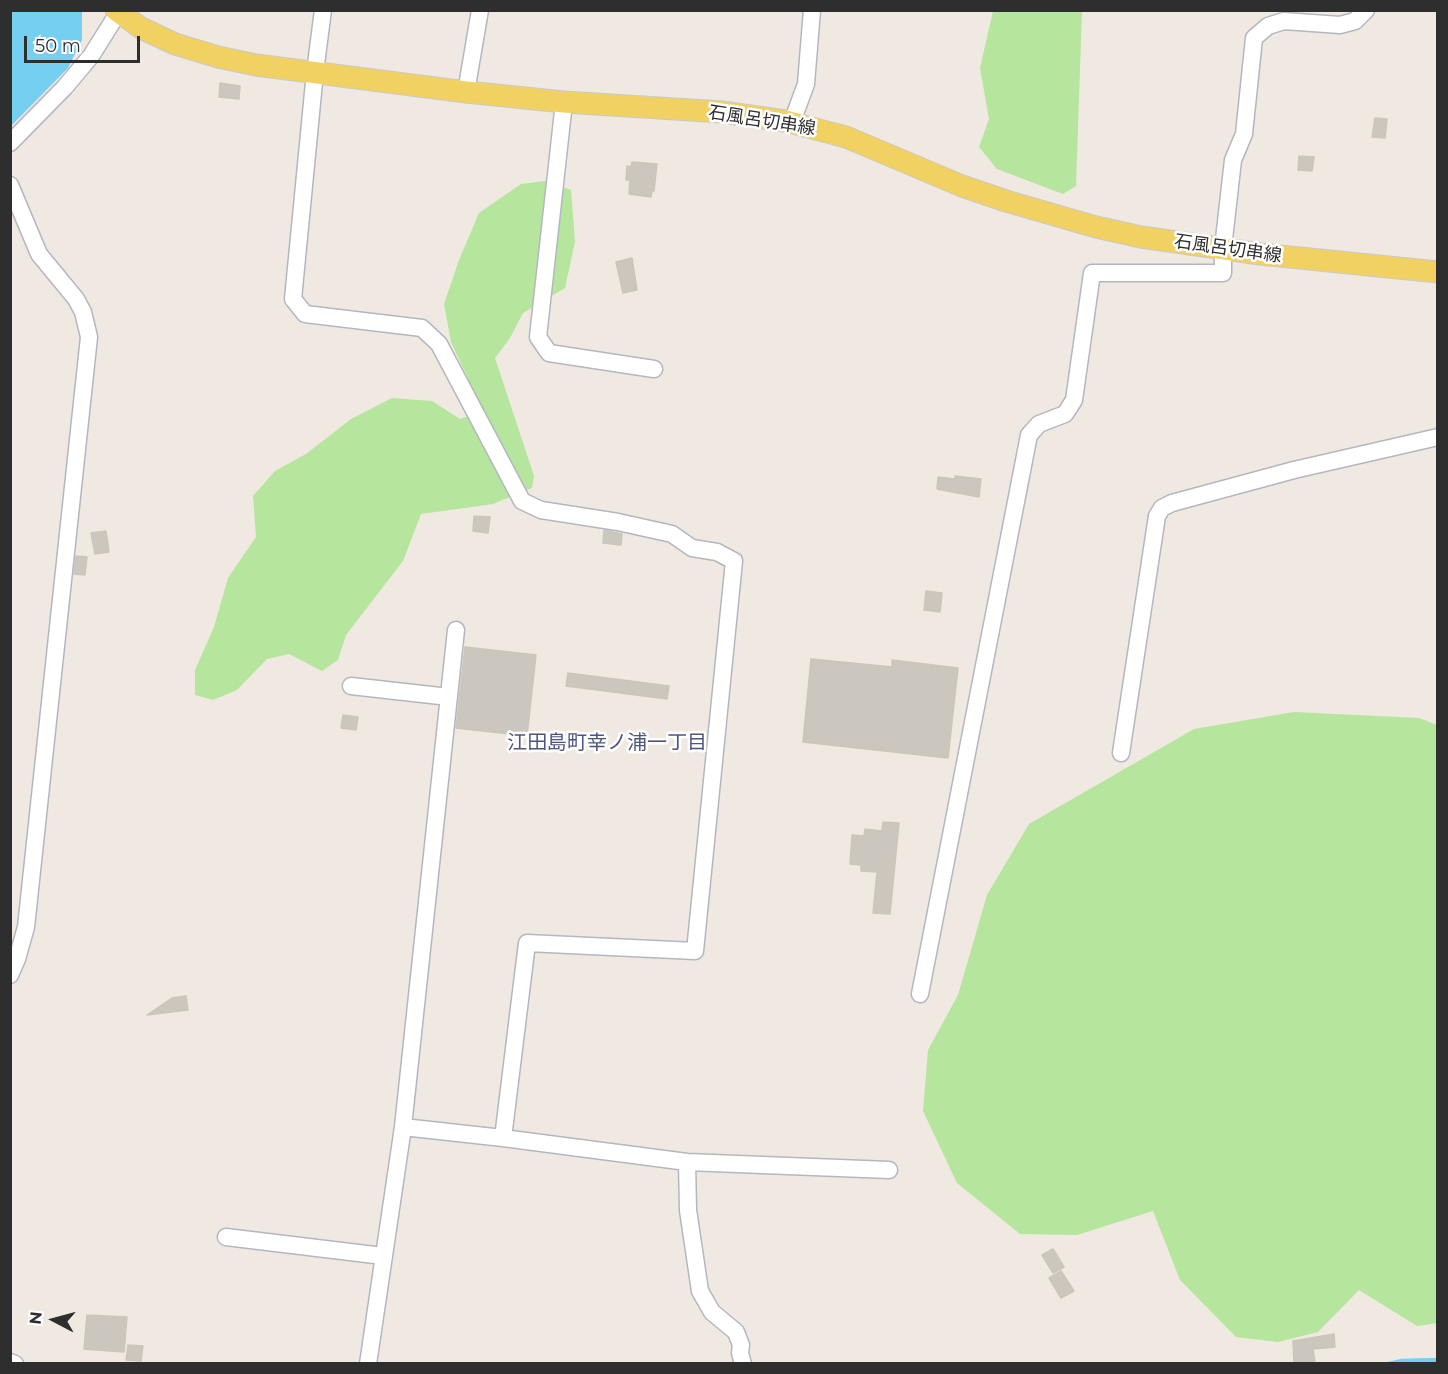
<!DOCTYPE html>
<html>
<head>
<meta charset="utf-8">
<style>
	body { margin:0 }
	#map { position:relative; width:1448px; height:1374px; overflow:hidden; background:#efe9e1; font-family:Montserrat,sans-serif }
	canvas { display:block }
	.frame { position:absolute; inset:0; border:12px solid #2e2e2e; pointer-events:none }
	.north { position:absolute; left:24px; top:1290px; width:60px; height:60px; -webkit-text-stroke:4px #fff; paint-order:stroke; rotate:276deg; font-size:16px; font-weight:700; line-height:24px; text-align:center; color:#2e2e2e }
	.north::after { content:''; display:block; margin:auto; width:21px; height:27px; background:#2e2e2e; clip-path:polygon(50% 0,100% 100%,50% 72%,0 100%) }
	.scale { position:absolute; left:24px; top:36px; width:116px; height:27px; box-sizing:border-box; border:3px solid #2e2e2e; border-top:0; padding-left:8px; font-size:18px; line-height:21px; white-space:nowrap; color:#2e2e2e; -webkit-text-stroke:4px #fff; paint-order:stroke }
</style>
</head>
<body>
<div id="map">
<canvas width="1448" height="1374"></canvas>
<div class="frame"></div>
<div class="north">N</div>
<div class="scale">50 m</div>
</div>
<script>
const c = document.querySelector('canvas').getContext('2d');
c.lineJoin = 'round';
function fillPath(path, color) { c.fillStyle = color; c.fill(path, 'evenodd'); }
const poly = rows => new Path2D(rows.map(r => 'M' + r).join(''));
function stroke(path, color, width, dash) { c.strokeStyle = color; c.lineWidth = width; c.lineCap = dash ? 'butt' : 'round'; c.setLineDash(dash || []); c.stroke(path); }
function drawText(font, color, halo, rows, align = 'center') {
  c.font = font + ' Montserrat,"Noto Sans JP",sans-serif'; c.lineWidth = 5; c.setLineDash([]); c.textBaseline = 'middle'; c.strokeStyle = halo; c.fillStyle = color; for (const [text, x, y, turn = 0] of rows) {
    c.save(); c.translate(x, y); c.rotate((+turn || 0) * Math.PI / 180); c.textAlign = isNaN(turn) ? turn : align; if (halo) c.strokeText(text, 0, 0); c.fillText(text, 0, 0); c.restore();
  }
}
fillPath(poly([
	[993,11,1082,11,1076,186,1063,194,997,169,979,147,989,119,980,68],
	[545,181,571,190,575,242,565,288,523,313,510,338,495,358,534,476,532,488,493,504,421,514,403,561,346,635,338,660,322,671,289,654,267,659,237,690,213,700,195,695,195,670,214,627,228,578,256,537,253,496,275,471,306,454,351,419,392,398,432,401,460,419,483,411,451,342,444,304,459,260,479,213,521,184],
	[1294,712,1419,718,1437,725,1438,1323,1417,1326,1359,1290,1318,1332,1278,1342,1236,1337,1180,1280,1153,1211,1077,1235,1020,1234,957,1183,923,1111,928,1050,958,995,987,895,1029,824,1194,729]
]), '#b6e59e');
fillPath(poly([
	[11,10,82,11,82,40,68,68,11,126]
]), '#75cff0');
stroke(poly([
	[1389,1364,1402,1361,1438,1360]
]), '#75cff0', 4.5);
const building = poly([
	[220,83,240,86,239,99,219,97,220,83],
	[1375,118,1387,119,1385,138,1372,137,1375,118],
	[1299,156,1314,157,1312,171,1298,170,1299,156],
	[632,162,657,164,654,191,652,191,651,197,629,194,630,180,626,180,627,166,631,167,632,162],
	[632,258,637,290,623,293,616,262,632,258],
	[955,476,981,479,979,497,937,489,938,477,955,479,955,476],
	[474,516,490,517,488,533,473,531,474,516],
	[604,530,622,534,621,545,603,543,604,530],
	[106,531,109,552,95,554,91,533,106,531],
	[76,556,87,557,85,575,74,574,76,556],
	[926,591,942,593,940,612,924,610,926,591],
	[465,647,536,655,527,736,456,728,465,647],
	[811,659,892,667,892,660,958,668,948,758,803,742,811,659],
	[568,673,669,686,667,699,566,686,568,673],
	[343,715,358,717,356,730,341,728,343,715],
	[883,822,899,823,890,914,873,913,877,872,861,871,861,865,850,864,852,835,864,836,865,829,882,831,883,822],
	[186,996,188,1010,147,1015,172,998,186,996],
	[1053,1249,1064,1267,1053,1273,1042,1255,1053,1249],
	[1061,1271,1074,1291,1061,1298,1049,1278,1061,1271],
	[87,1315,127,1317,124,1352,84,1349,87,1315],
	[1334,1334,1335,1347,1313,1349,1315,1361,1294,1363,1293,1341,1334,1334],
	[128,1345,143,1346,141,1361,126,1360,128,1345]
]);
fillPath(building, '#cbc7bf');
stroke(building, '#cbc5ba', 1.5);
const minor = poly([
	[323,10,315,72,293,299,305,314,422,328,439,344,522,501,541,510,618,522,672,534,692,548,717,552,734,561,695,951,527,943,503,1138],
	[466,92,480,10],
	[564,102,538,337,549,353,654,369],
	[792,122,806,84,812,10],
	[10,143,65,87,91,56,118,13],
	[10,185,39,254,76,299,83,312,89,337,26,927,17,959,10,975],
	[351,686,449,697],
	[1121,753,1157,516,1162,508,1172,503,1294,470,1438,437],
	[920,994,1029,435,1039,424,1065,414,1074,400,1092,273,1223,273,1223,248,1233,160,1244,134,1254,38,1268,26,1284,21,1340,25,1355,21,1366,10],
	[403,1127,503,1138,687,1162,889,1170],
	[687,1162,688,1210,700,1291,712,1312,736,1332,741,1345,740,1353,743,1364],
	[226,1237,383,1256],
	[10,1362,15,1364],
	[368,1364,403,1127,456,630]
]);
const major = poly([
	[116,10,141,28,175,44,218,57,256,65,466,92,564,102,722,112,785,121,846,137,962,186,1006,201,1096,227,1141,237,1260,254,1438,272]
]);
stroke(minor, '#b4b7c1', 19);
stroke(major, '#c9c9c9', 23);
stroke(minor, '#fff', 16);
stroke(major, '#f2d163', 21);
drawText('18px', '#2e2e2e', '#fff', [
	["石風呂切串線",762,121,9],
	["石風呂切串線",1228,249,8]
]);
drawText('20px', '#4d5680', '#fff', [
	["江田島町幸ノ浦一丁目",607,743]
]);
</script>
</body>
</html>
